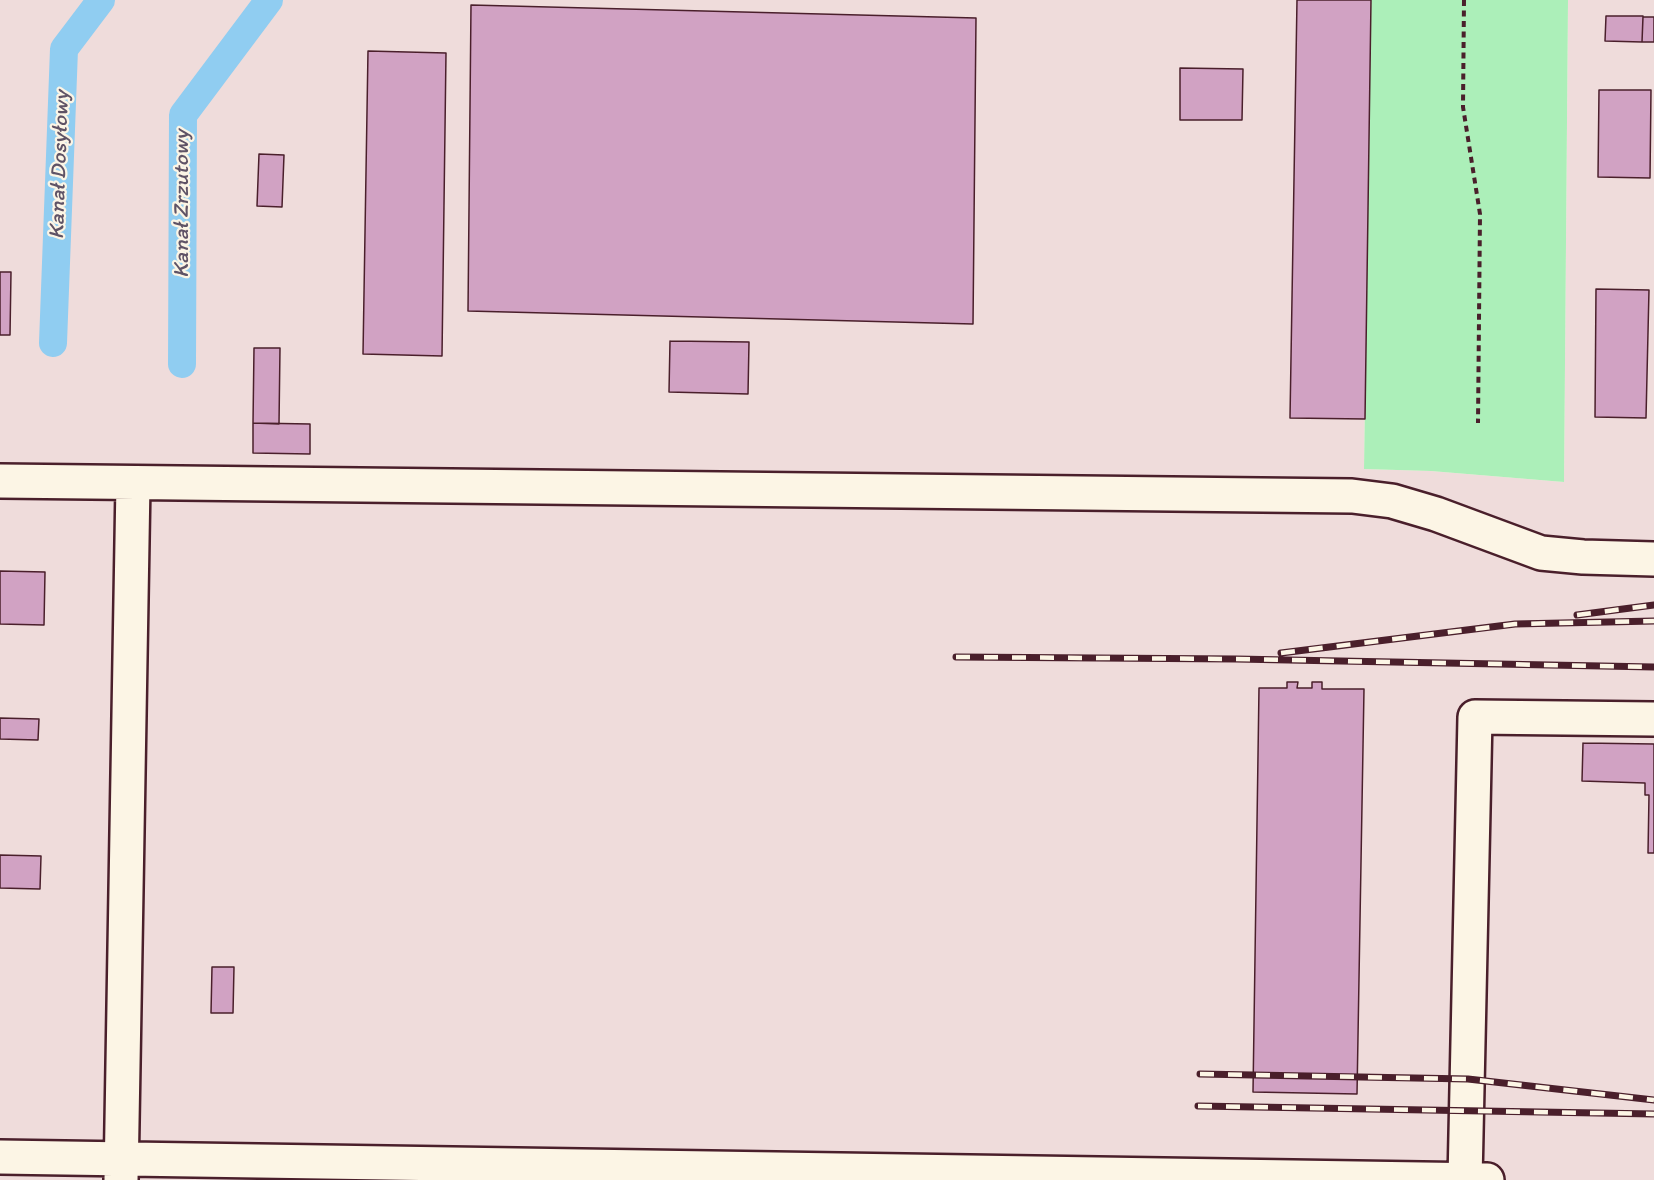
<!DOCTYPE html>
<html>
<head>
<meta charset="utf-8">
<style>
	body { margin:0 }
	canvas { display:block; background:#fcf5e5 }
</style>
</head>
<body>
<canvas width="1654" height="1180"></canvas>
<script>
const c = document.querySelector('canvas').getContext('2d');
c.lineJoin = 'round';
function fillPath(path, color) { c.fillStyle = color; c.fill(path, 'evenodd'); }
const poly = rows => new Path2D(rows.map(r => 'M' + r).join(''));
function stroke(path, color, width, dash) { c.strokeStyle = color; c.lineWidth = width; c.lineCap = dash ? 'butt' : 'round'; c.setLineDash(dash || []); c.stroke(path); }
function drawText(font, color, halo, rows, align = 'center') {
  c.font = font + ' Itim,sans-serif'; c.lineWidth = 4.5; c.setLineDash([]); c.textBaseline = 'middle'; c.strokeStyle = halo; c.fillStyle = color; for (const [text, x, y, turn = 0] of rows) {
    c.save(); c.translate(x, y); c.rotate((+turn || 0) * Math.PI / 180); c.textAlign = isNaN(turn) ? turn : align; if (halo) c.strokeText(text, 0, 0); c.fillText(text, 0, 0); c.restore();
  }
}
fillPath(poly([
	[0,0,1371,0,1364,469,1431,471,1564,482,1568,0,1654,0,1654,1180,0,1180]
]), '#efdcdb');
fillPath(poly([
	[1371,0,1568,0,1564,482,1431,471,1364,469]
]), '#acefb9');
stroke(poly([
	[53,343,64,49,101,0],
	[182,364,183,115,269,0]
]), '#90cdf1', 28);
const building = poly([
	[1297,0,1371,0,1365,419,1290,418,1297,0],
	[471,5,976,18,973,324,468,311,471,5],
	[1606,16,1643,16,1642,42,1605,41,1606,16],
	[1643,17,1654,17,1654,42,1642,42,1643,17],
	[368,51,446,53,442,356,363,354,368,51],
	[1180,68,1243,69,1242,120,1180,120,1180,68],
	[1599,90,1651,90,1650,178,1598,177,1599,90],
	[259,154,284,155,282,207,257,206,259,154],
	[0,272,11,272,10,335,0,335,0,272],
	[1596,289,1649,290,1646,418,1595,417,1596,289],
	[670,341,749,342,748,394,669,392,670,341],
	[254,348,280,348,279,424,253,423,254,348],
	[253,423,310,424,310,454,253,453,253,423],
	[0,571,45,572,44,625,0,624,0,571],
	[1287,682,1298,682,1297,688,1312,688,1312,682,1322,682,1322,689,1364,689,1357,1094,1253,1092,1259,688,1287,688,1287,682],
	[0,718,39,719,38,740,0,739,0,718],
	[1583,743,1654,744,1654,853,1648,853,1649,795,1645,795,1645,783,1582,781,1583,743],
	[0,855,41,856,40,889,0,888,0,855],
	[212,967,234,967,233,1013,211,1013,212,967]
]);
fillPath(building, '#d1a2c3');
stroke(building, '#4a1f2b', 1.5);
const minor = poly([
	[0,481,1352,496,1392,501,1436,514,1541,553,1583,557,1654,559],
	[0,1157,1487,1180],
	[121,1180,133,483],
	[1465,1180,1475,717,1654,719]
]);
stroke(minor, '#4a1f2b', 38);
stroke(poly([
	[1464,0,1463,107,1480,214,1478,423]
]), '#4a1f2b', 4, [6, 4.5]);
stroke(minor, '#fcf5e5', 33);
const rail = poly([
	[1577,615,1654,605],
	[1281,653,1515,624,1654,621],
	[956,657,1236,659,1654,667],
	[1200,1074,1468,1079,1654,1100],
	[1198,1106,1654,1114]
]);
stroke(rail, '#4a1f2b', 7);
stroke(rail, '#fcf5e5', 4.5, [14]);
drawText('italic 22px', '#5f5366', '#fcf5e5', [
	["Kanał Dosyłowy",60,165,-88],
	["Kanał Zrzutowy",182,204,-90]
]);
</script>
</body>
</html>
